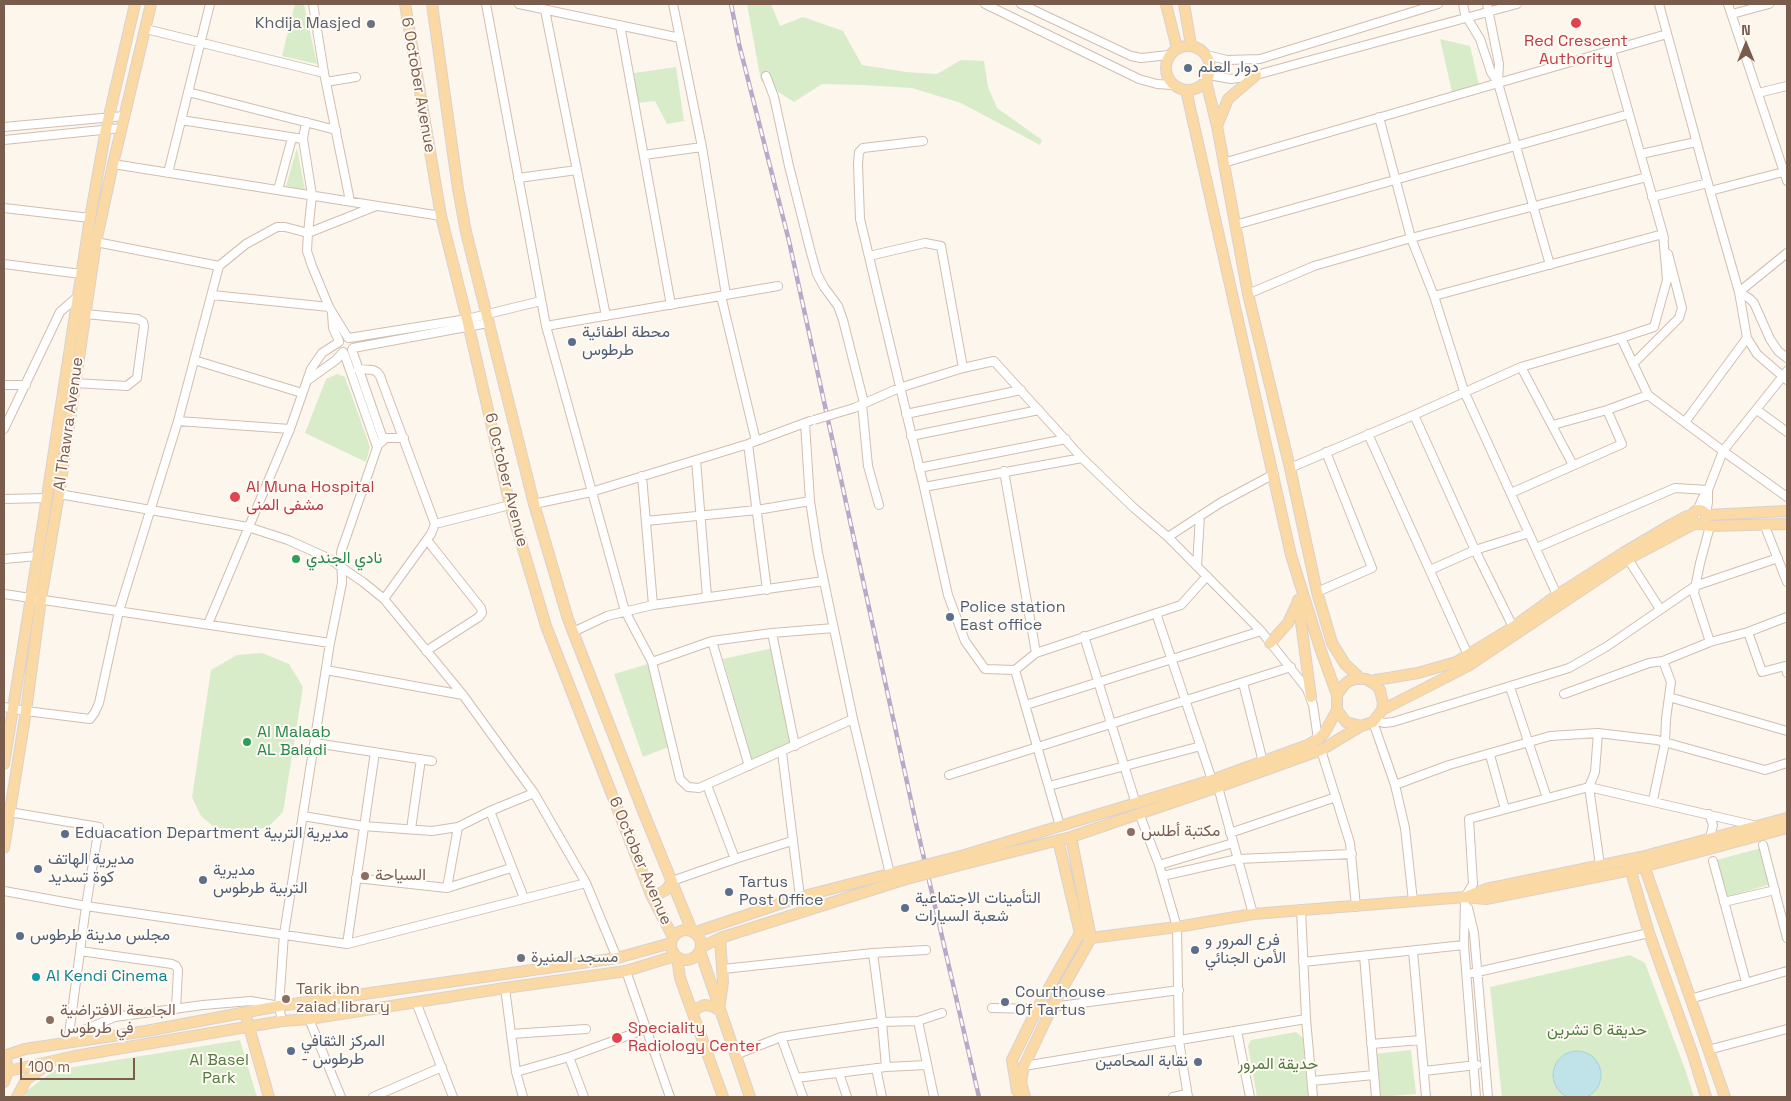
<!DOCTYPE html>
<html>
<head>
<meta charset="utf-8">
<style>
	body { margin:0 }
	#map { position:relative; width:1791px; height:1101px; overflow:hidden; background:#fdf6ec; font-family:"Space Grotesk",sans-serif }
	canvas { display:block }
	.frame { position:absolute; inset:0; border:5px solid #7a5c4d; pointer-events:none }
	.north { position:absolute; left:1721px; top:20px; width:50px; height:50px; -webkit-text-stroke:4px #fffaf3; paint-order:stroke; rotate:0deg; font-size:14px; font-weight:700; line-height:20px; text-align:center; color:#7a5c4d }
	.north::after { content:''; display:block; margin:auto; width:18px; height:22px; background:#7a5c4d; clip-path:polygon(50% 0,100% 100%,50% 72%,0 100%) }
	.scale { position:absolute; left:20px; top:1058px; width:115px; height:22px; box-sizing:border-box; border:2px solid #7a5c4d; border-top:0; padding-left:6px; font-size:15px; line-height:18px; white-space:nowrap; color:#7a5c4d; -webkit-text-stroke:4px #fffaf3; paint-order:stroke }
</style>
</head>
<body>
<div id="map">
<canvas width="1791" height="1101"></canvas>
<div class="frame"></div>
<div class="north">N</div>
<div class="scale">100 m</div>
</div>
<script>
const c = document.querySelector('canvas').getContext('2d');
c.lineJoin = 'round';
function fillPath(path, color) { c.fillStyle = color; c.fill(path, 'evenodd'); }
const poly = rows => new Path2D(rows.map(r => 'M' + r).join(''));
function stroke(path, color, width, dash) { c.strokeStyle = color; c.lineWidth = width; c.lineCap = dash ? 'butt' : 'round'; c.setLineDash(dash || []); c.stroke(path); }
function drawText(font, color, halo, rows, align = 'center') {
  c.font = font + ' "Space Grotesk",Vazirmatn,sans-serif'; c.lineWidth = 4; c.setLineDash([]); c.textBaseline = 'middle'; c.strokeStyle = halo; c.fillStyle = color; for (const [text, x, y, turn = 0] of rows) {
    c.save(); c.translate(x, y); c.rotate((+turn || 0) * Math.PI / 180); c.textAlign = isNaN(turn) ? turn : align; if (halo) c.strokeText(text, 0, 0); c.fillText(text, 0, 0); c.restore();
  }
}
fillPath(poly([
	[295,4,304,4,317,64,282,56],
	[747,4,771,4,780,26,803,17,843,31,862,65,906,72,937,74,961,60,984,61,988,87,997,108,1042,140,1040,145,961,103,912,88,862,85,822,84,794,102,761,81],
	[1440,39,1470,46,1479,85,1452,92],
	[676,67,684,121,667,124,655,101,638,103,634,73],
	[297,148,305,190,286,186],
	[337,374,345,377,370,447,366,462,305,433,326,379],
	[773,648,793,744,752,760,723,659],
	[262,653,289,664,303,687,283,812,269,826,247,833,218,830,201,816,192,797,211,670,237,655],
	[648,664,671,746,643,757,614,674],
	[1761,848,1771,884,1727,897,1717,860],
	[1630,955,1645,963,1685,1069,1694,1097,1502,1097,1490,987],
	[1296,1032,1303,1038,1308,1097,1257,1097,1248,1046,1251,1040],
	[240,1040,257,1097,25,1097,26,1091,55,1070],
	[1411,1050,1416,1094,1379,1097,1374,1054]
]), '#d8ecc9');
const water = poly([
	'1553 1075a24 24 0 1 1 48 0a24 24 0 1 1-48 0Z'
]);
fillPath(water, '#bfe3e8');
stroke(water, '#a5d3da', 1);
const minor = poly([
	[313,4,324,73,350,201],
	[486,4,546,326,625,611,652,662,680,779,688,787,699,788,853,719],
	[519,4,680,38],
	[673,4,702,147,726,295],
	[985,4,1139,79,1157,84,1172,85],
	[1021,4,1131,56,1141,58,1169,55],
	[1463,4,1465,14,1480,39,1491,72,1498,83],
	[1487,4,1499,64,1498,83,1550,265],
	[1659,4,1710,191,1739,292,1747,338,1757,354,1787,380],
	[1728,4,1787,181],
	[545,10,606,316],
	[1732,14,1769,4],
	[620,25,671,305],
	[146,29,324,73],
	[1206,55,1227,60,1260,59,1438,4],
	[1209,75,1231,79,1256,75,1517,4],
	[766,76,774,97,789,166,811,253,817,274,824,287,838,306,843,320,864,403],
	[326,82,356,77],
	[188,92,336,130],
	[1758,93,1787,86],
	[1379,117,1411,238,1434,296,1464,391,1557,595],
	[181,120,303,139],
	[4,127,124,116],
	[4,140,121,128],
	[923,141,863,148,859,152,858,164,860,219,924,487,948,595,965,641,985,669,1015,670,1036,653,1181,605,1207,576],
	[1641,154,1696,142],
	[644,155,702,147],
	[1223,163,1667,34],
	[113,164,441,216],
	[168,173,210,4],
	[518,178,577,170],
	[278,190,292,138],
	[1710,191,1787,171],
	[1652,197,1708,183],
	[4,208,90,218],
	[1235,225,1629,114],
	[96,242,219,266],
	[869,256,925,243,941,246,963,368],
	[4,264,81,274],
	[1739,292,1750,299,1754,303,1770,339,1778,351,1787,358],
	[1739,292,1787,253],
	[1248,294,1314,266,1411,238,1647,177],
	[212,295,329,307],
	[721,296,756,441],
	[1434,296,1663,234,1664,238],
	[332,313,333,328,339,341],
	[546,326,778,286],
	[348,338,329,307,312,266,307,251,308,233,376,206],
	[349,338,467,319,541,301],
	[353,348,488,323],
	[352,350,383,439],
	[344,353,377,447],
	[194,360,302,393],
	[1633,364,1679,318,1682,308,1668,254],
	[1521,367,1573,465],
	[358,369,373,370,377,372,380,376,435,524,431,534,384,599],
	[308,380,336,360,343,352],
	[74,383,127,386,137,378,144,326,143,322,138,319,85,314],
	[4,385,26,385],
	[1648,395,1723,451,1787,497],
	[862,404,868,466,879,505],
	[854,408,899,388,963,368,994,361,1082,458,1134,508,1168,537,1261,631,1307,689,1313,705,1318,739],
	[1757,410,1787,432],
	[906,414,1021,390],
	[1414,415,1475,550,1513,627],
	[178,421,290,429],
	[1685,422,1747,338],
	[805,423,810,501,818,553,853,719,890,874],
	[1553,425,1607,410,1648,395,1621,338],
	[4,429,60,312,77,297],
	[1368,434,1468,655],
	[911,436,1039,410],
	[748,444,767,590],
	[696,460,707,597],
	[919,468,1066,439],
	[1290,468,1414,415,1521,367,1621,338,1654,327,1667,280,1663,234,1611,50],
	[1004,471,1036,653],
	[642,476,653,605],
	[924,487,1082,458],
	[1511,493,1622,444,1607,410],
	[59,494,248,527,288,540,328,558,363,582,384,599,463,695,534,793,586,883,617,958],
	[4,499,47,498],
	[534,504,591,492,748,444,810,421],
	[1698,509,1702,499,1708,490,1723,451,1787,371],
	[1706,514,1708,502,1708,490],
	[646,521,757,510,810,501],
	[435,524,510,505],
	[1764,524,1787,582],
	[1710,526,1700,563,1694,593,1710,642],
	[1168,537,1220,503,1274,474],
	[1536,548,1675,488,1708,490],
	[4,559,37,556],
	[1628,559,1660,609],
	[1197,566,1200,516],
	[1430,570,1475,550,1529,533],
	[1317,592,1372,568,1326,452],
	[4,594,330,643],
	[1156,613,1212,780],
	[208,624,290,429,311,369,322,353,339,342],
	[573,632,607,616,653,605,824,581],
	[1748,632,1762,672,1785,666,1787,673],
	[772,633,795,746],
	[1084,636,1136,804],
	[712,641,749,766],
	[426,651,479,617,482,613,481,608,427,540],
	[652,662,712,641,772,633,834,628],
	[326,670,463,695],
	[1015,670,1060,826],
	[1243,683,1263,762],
	[1510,687,1547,798],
	[1564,694,1649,663,1663,661,1710,642,1748,632,1787,617],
	[1669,697,1787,731],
	[1026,705,1261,631],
	[4,707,26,711,90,719,95,712,99,703,119,611,178,421,219,266,246,244,277,227,285,227,308,233,312,195,303,139,306,122],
	[1375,720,1384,723,1393,722,1569,668,1606,647,1695,586,1778,558],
	[1373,722,1395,785,1405,828,1413,901],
	[315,743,432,761],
	[1321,750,1350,843,1356,907],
	[782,752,800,897],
	[1490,755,1505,809],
	[949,775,1291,667],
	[707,785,735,859],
	[1395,785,1449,765,1550,736,1598,733],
	[1049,786,1201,746],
	[1218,787,1253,914],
	[1653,800,1665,743,1666,719,1671,682,1663,661],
	[490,811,524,898],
	[9,812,99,827,86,906,68,1042],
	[1139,813,1159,865,1177,927,1179,1041,1188,1097],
	[1709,814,1713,825,1710,838],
	[303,816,363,826,432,831,458,827,490,811,534,793],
	[411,829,421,759],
	[1230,833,1336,797],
	[1763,845,1787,938],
	[1713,861,1746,982],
	[1159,865,1233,843],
	[1600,865,1589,787,1595,772,1598,733,1657,740,1765,770,1787,763],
	[1162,876,1238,859,1352,854],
	[356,878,447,888,511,868],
	[672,881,735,859,792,841],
	[447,888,458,827],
	[4,891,86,906,347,944,586,883],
	[1724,902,1775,890],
	[1468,908,1474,933,1488,1097],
	[1301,909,1306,1019,1313,1097],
	[347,944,375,752],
	[80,951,172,964,176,966,178,970,176,1009],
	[1413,951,1426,1097],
	[873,953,882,1022,886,1067],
	[1364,956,1376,1097],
	[1303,962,1464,945],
	[723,969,873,953,926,950],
	[626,971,670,1097],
	[1473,973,1649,933],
	[505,988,516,1072,523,1097],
	[1690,999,1787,971],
	[416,1002,453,1097],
	[1052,1007,1179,990],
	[992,1008,1037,1009],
	[309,1019,341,1097],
	[282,1021,279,1006,284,934,330,643,342,583,341,552,378,445,386,438,404,438],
	[918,1021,934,1097],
	[1237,1031,1250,1097],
	[511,1034,586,1029],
	[69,1036,115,1017,203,1005,251,1001,274,1005],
	[781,1037,803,1097],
	[1371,1044,1421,1040],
	[1708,1050,1787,1029],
	[735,1055,781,1037,882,1022,918,1021,942,1013],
	[569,1057,584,1097],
	[1024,1066,1306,1019],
	[876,1068,882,1097],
	[1424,1071,1477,1065],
	[516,1072,569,1057,646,1029],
	[839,1073,847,1097],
	[796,1078,886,1067,926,1065],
	[1312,1081,1374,1075],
	[373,1097,442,1067],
	[1173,1097,1187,1094],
	[1476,1097,1464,945,1465,897,1473,884,1469,819,1589,787,1757,826]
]);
const major = poly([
	[405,4,441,216,467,319,510,505,546,626,652,897,673,937],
	[432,4,458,189,466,232,534,504,568,619,643,811,692,931],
	[1166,4,1177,48],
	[1184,4,1191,45],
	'1166 68a22 22 0 1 1 44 0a22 22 0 1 1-44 0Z',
	[1206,81,1217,126,1248,294,1290,468,1317,592,1332,643,1345,664,1361,679],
	[1186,90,1291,555,1320,648,1337,695,1337,710,1346,722,1361,726,1373,722,1382,710,1383,703,1380,690,1376,685,1366,679,1355,679,1349,681,1344,685,1337,695],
	[1217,126,1228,99,1256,75],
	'1692 517a7 7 0 1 1 14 0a7 7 0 1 1-14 0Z',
	[1707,515,1787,511],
	[1701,524,1710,526,1787,524],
	[1298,600,1311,697],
	[1270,643,1288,623,1298,601],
	[1370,681,1418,673,1456,662,1513,627,1557,595,1623,553,1672,524,1687,516,1692,516],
	[1382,710,1468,666,1628,559,1696,523],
	[4,764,42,529,90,218,106,129,135,4],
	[4,848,26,711,41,599,59,494,96,242,113,164,151,4],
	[961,856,1212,780,1308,745,1318,739,1325,732,1337,710],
	[1642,860,1725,1097],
	[964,864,1071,837,1218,787,1321,750,1361,726],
	[1629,865,1649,933,1693,1055,1706,1097],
	[1468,896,1486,889,1641,857,1787,818],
	[652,897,666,890,672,881],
	'671 945a15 15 0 1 1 30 0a15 15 0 1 1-30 0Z',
	[696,932,800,897,901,871],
	[1080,933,1091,938,1177,927,1253,914,1465,897,1486,899,1631,870,1787,828],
	[702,947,720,938,903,880],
	[700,951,750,1097],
	[677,957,680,978,723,1097],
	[692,1011,704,1005,712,1006,719,1010,723,982,720,938],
	[245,1013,269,1097],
	[4,1056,25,1049,146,1031,279,1006,617,958,671,943],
	[4,1056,7,1064,8,1071,4,1082],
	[8,1071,75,1056,282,1021,309,1019,505,988,626,971,675,956],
	[1017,1091,1012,1060,1037,1009,1080,933,1058,840],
	[17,1097,26,1080,48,1064],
	[1025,1097,1021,1082,1024,1066,1052,1007,1091,938,1071,837]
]);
stroke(minor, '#d1beb0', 10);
stroke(major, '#dad1cd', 12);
stroke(minor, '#fff', 8);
stroke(major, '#fbd9a5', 10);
const rail = poly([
	[731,4,739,44,789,241,917,828,979,1097]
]);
stroke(rail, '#b9a8c9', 4.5);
stroke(rail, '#fffaf3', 2.5, [8]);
const minorBridge = poly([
	[814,420,854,408]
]);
const majorBridge = poly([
	[901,871,961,856],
	[903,880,964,864]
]);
stroke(minorBridge, '#d1beb0', 10, []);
stroke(majorBridge, '#dad1cd', 12, []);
stroke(minorBridge, '#fff', 8);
stroke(majorBridge, '#fbd9a5', 10);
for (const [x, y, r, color] of [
	[1576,23,6,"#e0444e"],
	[371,24,5,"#6b7280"],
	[1188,68,5,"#5c6f8a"],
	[572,342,5,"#5c6f8a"],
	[235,497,6,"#e0444e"],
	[296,559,5,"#2e9e5b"],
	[950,617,5,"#5c6f8a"],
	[247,742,5,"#2e9e5b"],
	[1131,832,5,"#8d6e63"],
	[65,834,5,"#5c6f8a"],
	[38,869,5,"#5c6f8a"],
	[365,876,5,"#8d6e63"],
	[203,880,5,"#5c6f8a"],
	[729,892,5,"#5c6f8a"],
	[905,908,5,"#5c6f8a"],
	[20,936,5,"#5c6f8a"],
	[1195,950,5,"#5c6f8a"],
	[521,958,5,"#6b7280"],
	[36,977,5,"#0f9aa8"],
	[286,999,5,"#8d6e63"],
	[1005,1002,5,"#5c6f8a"],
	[50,1020,5,"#8d6e63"],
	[617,1038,6,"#e0444e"],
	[291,1051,5,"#5c6f8a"],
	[1198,1062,5,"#5c6f8a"]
]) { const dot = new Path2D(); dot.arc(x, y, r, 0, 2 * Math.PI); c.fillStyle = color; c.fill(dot); stroke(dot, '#fffaf3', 2); }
drawText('16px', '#5b616d', '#fffaf3', [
	["Khdija Masjed",361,24],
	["مسجد المنيرة",531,958,"left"]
], 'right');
drawText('16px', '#be3a42', '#fffaf3', [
	["Red Crescent",1576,42,"center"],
	["Authority",1576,60,"center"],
	["Al Muna Hospital",246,488],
	["مشفى المنى",246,506],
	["Speciality",628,1029],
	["Radiology Center",628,1047]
], 'left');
drawText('16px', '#4e5e75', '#fffaf3', [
	["دوار العلم",1198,68],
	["محطة اطفائية",582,333],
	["طرطوس",582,351],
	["Police station",960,608],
	["East office",960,626],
	["Eduacation Department مديرية التربية",75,834],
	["مديرية الهاتف",48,860],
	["كوة تسديد",48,878],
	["مديرية",213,871],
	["التربية طرطوس",213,889],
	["Tartus",739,883],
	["Post Office",739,901],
	["التأمينات الاجتماعية",915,899],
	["شعبة السيارات",915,917],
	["مجلس مدينة طرطوس",30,936],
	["فرع المرور و",1205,941],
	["الأمن الجنائي",1205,959],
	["Courthouse",1015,993],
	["Of Tartus",1015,1011],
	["المركز الثقافي",301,1042],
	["- طرطوس",301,1060],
	["نقابة المحامين",1188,1062,"right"]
], 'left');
drawText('16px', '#7a5c4d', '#fffaf3', [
	["6 October Avenue",418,85,80],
	["Al Thawra Avenue",69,424,-82],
	["6 October Avenue",506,480,76],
	["6 October Avenue",640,861,67]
]);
drawText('16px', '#27864d', '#fffaf3', [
	["نادي الجندي",306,559],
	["Al Malaab",257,733],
	["AL Baladi",257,751]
], 'left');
drawText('16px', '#785e54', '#fffaf3', [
	["مكتبة أطلس",1141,832],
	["السياحة",375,876],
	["Tarik ibn",296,990],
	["zaiad library",296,1008],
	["الجامعة الافتراضية",60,1011],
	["في طرطوس",60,1029]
], 'left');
drawText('16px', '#0d838f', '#fffaf3', [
	["Al Kendi Cinema",46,977]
], 'left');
drawText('16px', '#537a41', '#fffaf3', [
	["حديقة 6 تشرين",1597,1031],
	["Al Basel",219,1061],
	["Park",219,1079],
	["حديقة المرور",1278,1065]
]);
</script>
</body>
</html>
